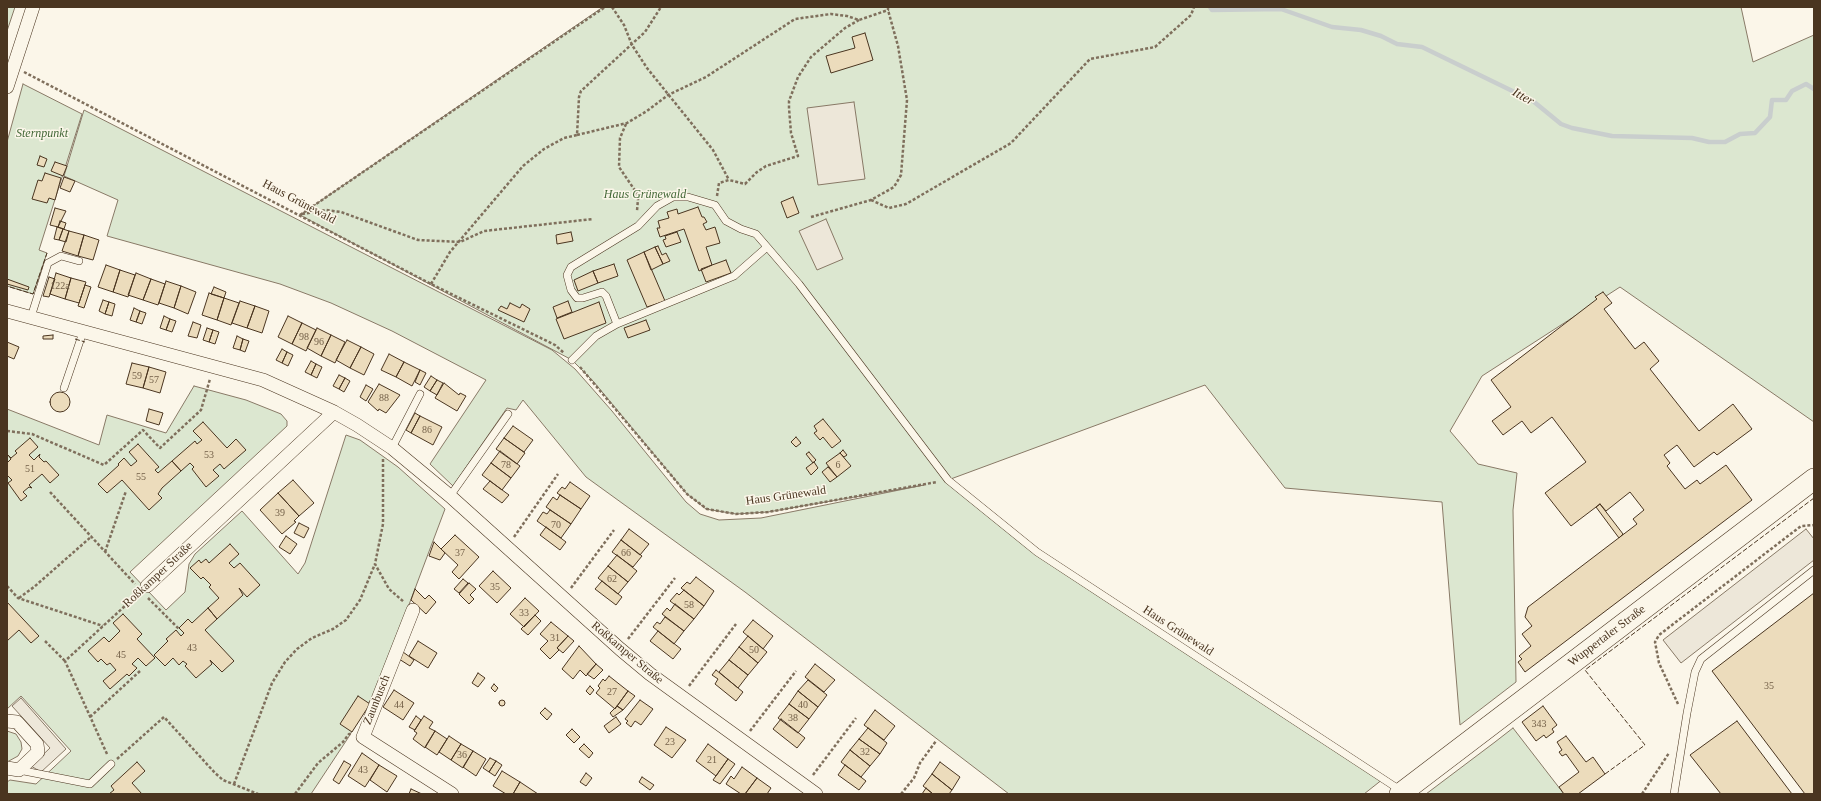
<!DOCTYPE html>
<html>
<head>
<meta charset="utf-8">
<style>
	body { margin:0 }
	#map { position:relative; width:1821px; height:801px; overflow:hidden; background:#fbf6e9; font-family:"Times New Roman",serif }
	canvas { display:block }
	.frame { position:absolute; inset:0; border:8px solid #4a3520; pointer-events:none }
</style>
</head>
<body>
<div id="map">
<canvas width="1821" height="801"></canvas>
<div class="frame"></div>
</div>
<script>
const c = document.querySelector('canvas').getContext('2d');
c.lineJoin = 'round';
function fillPath(path, color) { c.fillStyle = color; c.fill(path, 'evenodd'); }
const poly = rows => new Path2D(rows.map(r => 'M' + r).join(''));
function stroke(path, color, width, dash) { c.strokeStyle = color; c.lineWidth = width; c.lineCap = dash ? 'butt' : 'round'; c.setLineDash(dash || []); c.stroke(path); }
function drawText(font, color, halo, rows, align = 'center') {
  c.font = font + ' "Times New Roman",serif'; c.lineWidth = 3; c.setLineDash([]); c.textBaseline = 'middle'; c.strokeStyle = halo; c.fillStyle = color; for (const [text, x, y, turn = 0] of rows) {
    c.save(); c.translate(x, y); c.rotate((+turn || 0) * Math.PI / 180); c.textAlign = isNaN(turn) ? turn : align; if (halo) c.strokeText(text, 0, 0); c.fillText(text, 0, 0); c.restore();
  }
}
const green = poly([
	[7,7,15,7,7,31,7,7],
	[603,7,1741,7,1753,62,1814,35,1814,422,1620,287,1482,376,1450,431,1478,464,1517,473,1513,510,1516,682,1460,725,1442,502,1285,488,1205,385,948,480,1037,552,1383,779,1364,794,1009,794,745,592,586,477,523,400,516,410,507,408,453,486,430,464,486,380,392,331,331,303,280,284,107,236,118,200,64,176,84,110,552,350,575,369,612,411,686,502,700,514,719,520,761,518,924,485,768,512,736,514,706,509,687,494,593,381,572,360,300,215,603,7],
	[23,84,82,114,39,250,47,253,33,294,7,286,7,142,23,84],
	[194,386,246,400,281,414,287,421,287,426,130,572,166,610,185,592,189,564,195,554,242,511,298,574,305,563,346,435,360,440,398,467,445,509,378,687,348,738,311,794,7,794,7,782,10,780,36,784,71,751,21,696,7,709,7,409,99,445,107,415,166,433,194,386],
	[1513,728,1564,794,1426,794,1495,742,1513,728],
	[7,731,16,734,21,742,22,749,18,756,7,762,7,731]
]);
fillPath(green, '#dce7d0');
stroke(green, '#887966', 1);
const parking = poly([
	[854,102,865,179,818,185,807,108,854,102],
	[826,219,843,259,817,270,799,231,826,219],
	[1806,529,1814,539,1814,560,1681,663,1663,640,1806,529],
	[21,698,66,749,41,772,31,766,50,748,12,706,21,698]
]);
fillPath(parking, '#ede7d9');
stroke(parking, '#887966', 1);
stroke(poly([
	[1210,7,1212,10,1281,9,1332,27,1361,30,1381,36,1397,44,1422,47,1533,101,1561,124,1572,128,1612,136,1692,138,1709,142,1725,142,1740,134,1755,133,1770,117,1772,100,1786,100,1792,91,1806,84,1814,89]
]), '#c9cecd', 4.5);
const building = poly([
	[865,33,873,60,831,73,826,56,855,48,852,37,865,33],
	[40,156,47,159,44,167,37,165,40,156],
	[55,162,67,166,63,176,51,171,55,162],
	[45,173,61,178,55,200,49,198,47,203,32,199,38,180,42,181,45,173],
	[64,177,75,181,70,192,60,188,64,177],
	[793,197,799,213,787,218,781,202,793,197],
	[698,207,702,217,704,217,707,222,703,224,706,230,715,227,720,243,706,247,712,265,699,271,684,229,660,237,657,228,660,228,658,221,669,218,667,212,677,209,678,214,698,207],
	[55,208,66,211,58,227,50,225,55,208],
	[60,221,66,223,64,229,58,227,60,221],
	[57,227,63,229,59,240,54,239,57,227],
	[63,229,69,231,66,242,59,240,63,229],
	[69,231,84,235,78,256,62,251,69,231],
	[571,232,573,241,557,244,556,235,571,232],
	[677,232,681,242,666,247,663,240,666,239,665,236,677,232],
	[84,235,99,240,93,260,78,256,84,235],
	[658,246,662,255,666,253,670,261,663,264,655,247,658,246],
	[655,247,663,264,651,270,644,252,655,247],
	[644,252,665,301,647,307,627,260,644,252],
	[726,260,731,273,706,282,701,269,726,260],
	[614,264,618,276,598,283,593,271,614,264],
	[106,265,120,270,113,292,98,287,106,265],
	[120,270,135,275,128,297,113,292,120,270],
	[593,271,598,283,578,291,574,280,593,271],
	[56,273,71,278,65,299,50,294,56,273],
	[136,273,151,279,143,300,128,295,136,273],
	[49,277,55,279,49,297,43,296,49,277],
	[71,278,86,282,79,303,65,299,71,278],
	[7,279,29,287,28,290,7,284,7,279],
	[151,279,165,284,158,305,143,300,151,279],
	[166,281,181,286,174,308,159,303,166,281],
	[85,285,91,287,84,308,78,306,85,285],
	[181,286,196,292,188,314,174,308,181,286],
	[214,287,226,292,224,298,211,294,214,287],
	[1603,292,1612,303,1604,309,1635,349,1644,342,1659,361,1650,369,1699,431,1733,404,1752,429,1717,455,1714,452,1694,467,1677,445,1664,455,1670,463,1667,466,1685,489,1697,480,1700,484,1726,465,1752,500,1525,672,1518,662,1522,659,1519,656,1531,646,1522,634,1532,626,1525,617,1528,607,1637,524,1633,519,1644,510,1630,492,1606,511,1600,504,1571,526,1545,493,1586,462,1552,417,1531,433,1522,421,1503,435,1492,421,1511,407,1491,380,1597,299,1595,297,1603,292],
	[209,293,224,298,217,320,202,315,209,293],
	[224,298,239,303,231,325,217,320,224,298],
	[103,300,109,302,105,314,99,311,103,300],
	[240,301,255,306,247,328,232,323,240,301],
	[568,301,572,312,557,318,553,307,568,301],
	[109,302,115,304,112,316,105,314,109,302],
	[599,302,606,323,564,339,556,319,599,302],
	[510,303,520,308,522,304,530,309,524,322,498,310,501,306,507,309,510,303],
	[255,306,269,311,262,333,247,328,255,306],
	[134,308,140,311,136,322,130,320,134,308],
	[140,311,146,313,142,324,136,322,140,311],
	[164,316,170,319,166,330,160,328,164,316],
	[288,316,302,323,292,344,278,337,288,316],
	[170,319,176,321,172,332,166,330,170,319],
	[646,320,650,330,628,338,624,328,646,320],
	[193,322,201,325,197,338,188,336,193,322],
	[302,323,316,330,306,351,292,344,302,323],
	[207,328,213,330,209,342,203,340,207,328],
	[317,328,331,335,321,356,307,348,317,328],
	[213,330,219,332,215,344,209,342,213,330],
	[53,335,53,339,43,339,43,336,53,335],
	[331,335,345,342,335,363,321,356,331,335],
	[237,336,243,339,240,350,233,348,237,336],
	[243,339,249,341,245,352,240,350,243,339],
	[347,340,361,347,350,368,336,360,347,340],
	[7,342,19,347,14,359,7,356,7,342],
	[361,347,374,354,364,375,350,368,361,347],
	[282,349,287,352,282,363,276,360,282,349],
	[287,352,293,355,288,366,282,363,287,352],
	[389,354,404,362,396,377,381,370,389,354],
	[311,361,316,364,311,375,305,372,311,361],
	[404,362,420,370,412,386,396,377,404,362],
	[132,363,149,367,143,388,126,384,132,363],
	[316,364,322,367,317,378,311,375,316,364],
	[149,367,166,372,160,393,143,388,149,367],
	[420,370,426,373,420,385,415,382,420,370],
	[339,375,345,378,339,389,333,386,339,375],
	[431,376,437,380,430,391,424,387,431,376],
	[345,378,350,381,344,392,339,389,345,378],
	[437,380,443,383,437,395,430,391,437,380],
	[444,383,459,395,460,393,466,396,457,411,435,398,444,383],
	[379,384,400,395,386,413,379,409,378,411,368,402,379,384],
	[366,385,373,389,366,401,360,397,366,385],
	'50 402a10 10 0 1 1 20 0a10 10 0 1 1-20 0Z',
	[149,409,163,413,159,425,146,421,149,409],
	[415,413,420,416,411,433,406,430,415,413],
	[420,416,442,427,433,445,411,433,420,416],
	[823,419,841,441,832,448,823,437,820,440,814,433,817,431,814,426,823,419],
	[203,422,227,448,236,439,246,450,224,469,220,464,213,470,219,476,206,487,192,469,194,467,190,463,181,471,172,461,195,441,197,444,202,440,193,431,203,422],
	[513,426,533,440,524,452,504,438,513,426],
	[796,437,801,443,796,447,791,442,796,437],
	[30,438,38,447,29,455,34,460,40,454,39,457,44,462,46,461,59,475,50,483,42,474,29,485,32,488,29,487,23,492,27,496,21,501,8,483,12,480,7,475,7,463,11,459,8,455,11,458,17,453,15,451,30,438],
	[504,438,525,453,517,464,496,449,504,438],
	[138,444,159,467,155,470,158,473,172,461,181,471,162,488,158,494,162,498,149,510,122,480,107,493,98,484,119,465,118,464,124,458,131,466,137,461,129,452,138,444],
	[843,450,847,455,844,457,840,453,843,450],
	[500,451,520,466,511,478,491,463,500,451],
	[809,452,816,460,813,463,806,454,809,452],
	[840,453,851,466,837,477,826,463,840,453],
	[814,462,818,468,811,475,806,468,814,462],
	[491,463,511,478,502,490,482,475,491,463],
	[828,467,837,477,830,482,822,472,828,467],
	[293,480,314,503,299,516,278,493,293,480],
	[490,481,509,495,502,503,483,489,490,481],
	[570,482,590,496,581,509,557,493,562,487,565,489,570,482],
	[278,493,299,516,294,521,296,522,282,534,260,510,278,493],
	[560,495,581,509,571,524,546,507,553,497,557,500,560,495],
	[1600,504,1623,534,1619,538,1596,507,1600,504],
	[550,510,571,524,561,538,537,521,543,512,547,514,550,510],
	[299,523,309,528,304,538,294,533,299,523],
	[546,527,566,542,560,550,540,535,546,527],
	[629,529,649,544,640,555,621,540,629,529],
	[455,535,479,557,459,579,452,572,458,565,441,549,455,535],
	[286,536,297,544,290,554,279,547,286,536],
	[621,540,642,556,633,567,612,552,621,540],
	[434,542,445,553,440,560,429,556,434,542],
	[230,544,239,554,229,563,234,568,240,563,260,585,247,597,239,588,243,595,217,619,208,608,219,598,209,587,211,585,203,577,201,579,190,568,199,560,201,563,206,559,209,563,230,544],
	[617,555,637,571,628,582,608,566,617,555],
	[608,566,628,582,618,594,598,578,608,566],
	[493,571,511,588,497,603,479,586,493,571],
	[696,577,714,591,704,606,681,588,687,582,690,584,696,577],
	[463,579,468,583,459,593,454,589,463,579],
	[602,581,622,597,616,605,595,589,602,581],
	[469,583,476,589,470,595,474,599,469,604,459,594,469,583],
	[415,589,425,599,429,595,436,602,426,614,411,600,415,589],
	[684,590,704,606,694,619,670,601,677,593,679,595,684,590],
	[1814,593,1814,794,1805,794,1712,671,1814,593],
	[525,598,539,611,524,627,510,614,525,598],
	[7,602,39,636,31,643,19,630,7,641,7,602],
	[675,604,694,619,684,631,662,614,667,608,670,611,675,604],
	[208,608,217,619,205,630,234,661,222,672,210,660,212,664,196,678,185,666,187,664,183,661,179,665,173,658,165,666,154,655,168,641,166,639,176,630,181,636,184,633,179,628,188,619,192,623,208,608],
	[123,614,142,634,137,639,155,658,146,666,138,658,132,664,137,668,129,676,127,674,110,689,103,681,116,670,110,663,107,665,101,659,98,662,88,651,104,637,109,642,120,631,113,623,123,614],
	[535,615,541,621,528,635,521,629,535,615],
	[665,617,684,631,674,644,653,627,657,622,660,624,665,617],
	[753,620,773,636,763,649,743,632,753,620],
	[551,622,568,636,557,648,559,650,550,659,540,649,548,641,540,634,551,622],
	[658,631,681,649,673,659,650,641,658,631],
	[568,636,574,641,563,653,557,648,568,636],
	[748,636,767,652,758,663,739,647,748,636],
	[418,641,437,653,428,668,409,656,418,641],
	[579,646,596,664,586,676,580,670,573,679,562,669,579,646],
	[739,647,758,663,748,675,729,660,739,647],
	[403,652,414,660,410,666,399,659,403,652],
	[729,660,748,675,738,688,719,672,729,660],
	[596,664,603,670,594,679,587,674,596,664],
	[815,664,835,680,824,692,805,677,815,664],
	[716,670,743,692,736,701,715,684,718,679,712,675,716,670],
	[478,673,485,678,478,687,472,683,478,673],
	[609,676,628,691,615,709,596,693,600,688,598,686,603,679,605,681,609,676],
	[808,680,827,695,818,707,798,691,808,680],
	[494,684,498,688,495,692,491,688,494,684],
	[590,686,594,690,590,695,586,691,590,686],
	[394,690,414,703,403,720,383,707,394,690],
	[628,691,635,696,623,710,617,706,628,691],
	[798,691,818,707,809,719,789,704,798,691],
	[358,696,370,704,352,732,340,724,358,696],
	'499 703a3 3 0 1 1 6 0a3 3 0 1 1-6 0Z',
	[640,700,653,709,641,725,635,721,631,727,626,723,628,721,625,719,640,700],
	[789,704,809,719,798,733,778,718,789,704],
	[617,706,623,710,613,717,610,713,617,706],
	[1543,706,1557,725,1552,729,1554,732,1546,738,1544,735,1536,741,1522,722,1543,706],
	[545,708,552,714,547,720,540,713,545,708],
	[875,710,895,726,884,740,864,725,875,710],
	[416,716,421,720,415,730,409,727,416,716],
	[424,716,433,722,429,728,435,731,425,748,413,739,417,733,414,731,424,716],
	[616,717,621,724,609,733,604,726,616,717],
	[781,719,805,738,797,748,773,729,781,719],
	[1737,721,1792,794,1721,794,1690,755,1737,721],
	[666,727,686,740,672,758,654,745,666,727],
	[868,728,887,743,880,754,859,739,868,728],
	[572,729,580,737,574,743,566,735,572,729],
	[435,731,447,739,437,755,425,747,435,731],
	[449,736,461,744,451,760,439,752,449,736],
	[1566,736,1586,762,1593,757,1605,774,1578,794,1564,794,1559,787,1579,772,1566,754,1562,756,1559,752,1562,750,1557,742,1566,736],
	[859,739,880,754,870,766,850,750,859,739],
	[461,744,473,751,463,768,451,760,461,744],
	[584,744,593,753,589,758,579,749,584,744],
	[708,744,728,759,716,776,696,761,708,744],
	[850,750,870,766,861,777,841,762,850,750],
	[473,751,486,759,476,776,463,767,473,751],
	[362,753,379,765,365,787,348,776,362,753],
	[490,758,496,761,489,772,483,768,490,758],
	[728,759,735,764,720,784,713,780,728,759],
	[344,761,351,765,339,784,333,780,344,761],
	[496,761,502,765,495,776,489,772,496,761],
	[137,762,145,771,132,783,142,794,109,794,114,790,111,786,137,762],
	[940,762,960,777,952,790,932,774,940,762],
	[379,765,397,776,387,792,370,780,379,765],
	[845,765,866,781,859,790,838,775,845,765],
	[742,767,757,778,745,794,741,794,726,784,731,776,734,779,742,767],
	[502,771,520,782,513,794,506,794,493,786,502,771],
	[586,773,592,778,586,786,580,782,586,773],
	[932,774,952,790,949,794,933,794,923,786,932,774],
	[642,777,654,785,650,790,639,782,642,777],
	[757,778,771,788,767,794,745,794,757,778],
	[520,782,538,794,513,794,520,782],
	[926,788,933,794,922,794,926,788],
	[411,789,422,794,409,794,411,789]
]);
fillPath(building, '#ecdcbc');
stroke(building, '#4a3520', 1);
const service = poly([
	[31,317,48,263,61,256,79,261],
	[617,324,606,296,602,292,583,298,577,298,571,290,567,275,571,267,638,226,657,206,673,197,688,197,715,205,726,221,741,229,756,234,799,284,948,480,1037,552,1400,790],
	[572,360,596,336,617,324,734,276,767,247],
	[64,388,83,332],
	[392,448,420,394],
	[450,496,508,414],
	[19,770,90,784,111,764],
	[1674,794,1687,713,1695,672,1701,659,1814,570]
]);
const minor = poly([
	[7,87,33,7],
	[7,311,263,380,334,412,357,425,392,448,450,496,620,649,650,674,816,794],
	[147,586,334,412],
	[413,610,363,737,452,794],
	[7,721,17,722,37,744,38,752,19,770,7,768]
]);
const primary = poly([
	[1400,794,1814,479]
]);
stroke(service, '#4a3520', 8);
stroke(minor, '#4a3520', 14);
stroke(primary, '#4a3520', 22);
stroke(poly([
	[612,7,624,25,632,45,647,68,713,150,729,180],
	[24,72,431,284,555,345,564,353],
	[626,124,620,138,619,167,636,192,638,199,637,211],
	[577,135,627,123,647,111,668,95,706,77,795,19,831,14,847,16,859,20,888,10,888,7],
	[717,196,719,183,729,180,745,184,757,172,766,166,798,156,791,133,789,108,789,101,798,77,811,57,845,28,859,20],
	[871,200,889,208,906,204,1011,143,1090,59,1155,47,1191,15,1194,7],
	[302,214,326,210,341,212,418,240,460,242,484,231,593,219],
	[300,215,605,7],
	[811,217,871,200,894,187,901,175,907,100,898,46,888,10],
	[431,284,450,252,523,166,544,149,564,138,577,135,579,97,581,91,645,32,661,7],
	[580,367,687,494,707,509,736,514,768,512,937,482],
	[7,431,32,434,104,465,143,430,160,448,201,410,210,379],
	[383,459,383,524,375,564,389,589,404,602],
	[50,492,135,584],
	[514,537,558,474],
	[105,552,126,491],
	[7,586,18,598,103,626],
	[571,588,614,530],
	[19,598,34,587,92,536],
	[148,598,179,629],
	[628,639,675,578],
	[45,641,65,661],
	[689,686,736,624],
	[1678,704,1659,663,1655,642,1659,635,1801,526,1814,525],
	[90,717,140,671],
	[750,731,796,671],
	[107,754,65,661,138,594],
	[117,759,164,717,215,773,223,780,258,794],
	[813,775,856,718],
	[234,784,272,683,285,662,297,649,312,638,333,629,346,620,360,600,375,564],
	[295,794,318,763,343,742,349,734,351,734],
	[901,794,914,778,920,763,936,741],
	[1642,794,1669,753]
]), '#7f6f5c', 2.5, [3, 2]);
stroke(service, '#fbf6e9', 7);
stroke(minor, '#fbf6e9', 13);
stroke(primary, '#fbf6e9', 21);
stroke(poly([
	[10,287,33,294,47,253],
	[75,339,85,342],
	[1605,774,1645,745,1585,670,1814,498]
]), '#4a3520', 1, [5, 2]);
drawText('10px', '#725f47', null, [
	["122a",60,286],
	["98",304,337],
	["96",319,342],
	["59",137,376],
	["57",154,380],
	["88",384,398],
	["86",427,430],
	["53",209,455],
	["78",506,465],
	["6",838,465],
	["51",30,469],
	["55",141,477],
	["39",280,513],
	["70",556,525],
	["37",460,553],
	["66",626,553],
	["62",612,579],
	["35",495,587],
	["58",689,605],
	["33",524,613],
	["31",555,638],
	["43",192,648],
	["50",754,650],
	["45",121,655],
	["35",1769,686],
	["27",612,692],
	["44",399,705],
	["40",803,705],
	["38",793,718],
	["343",1539,724],
	["23",670,742],
	["32",865,752],
	["36",462,755],
	["21",712,760],
	["43",363,770]
]);
drawText('italic 12px', '#436837', '#fbf6e9', [
	["Sternpunkt",42,134],
	["Haus Grünewald",645,195]
]);
drawText('12px', '#4a3520', '#fbf6e9', [
	["Haus Grünewald",299,202,28],
	["Haus Grünewald",786,496,-8],
	["Roßkamper Straße",158,575,-43],
	["Haus Grünewald",1178,631,33],
	["Wuppertaler Straße",1607,636,-37],
	["Roßkamper Straße",627,653,40],
	["Zaunbusch",377,700,-68]
]);
drawText('italic 13px', '#4a3520', '#fbf6e9', [
	["Itter",1523,97,29]
]);
</script>
</body>
</html>
